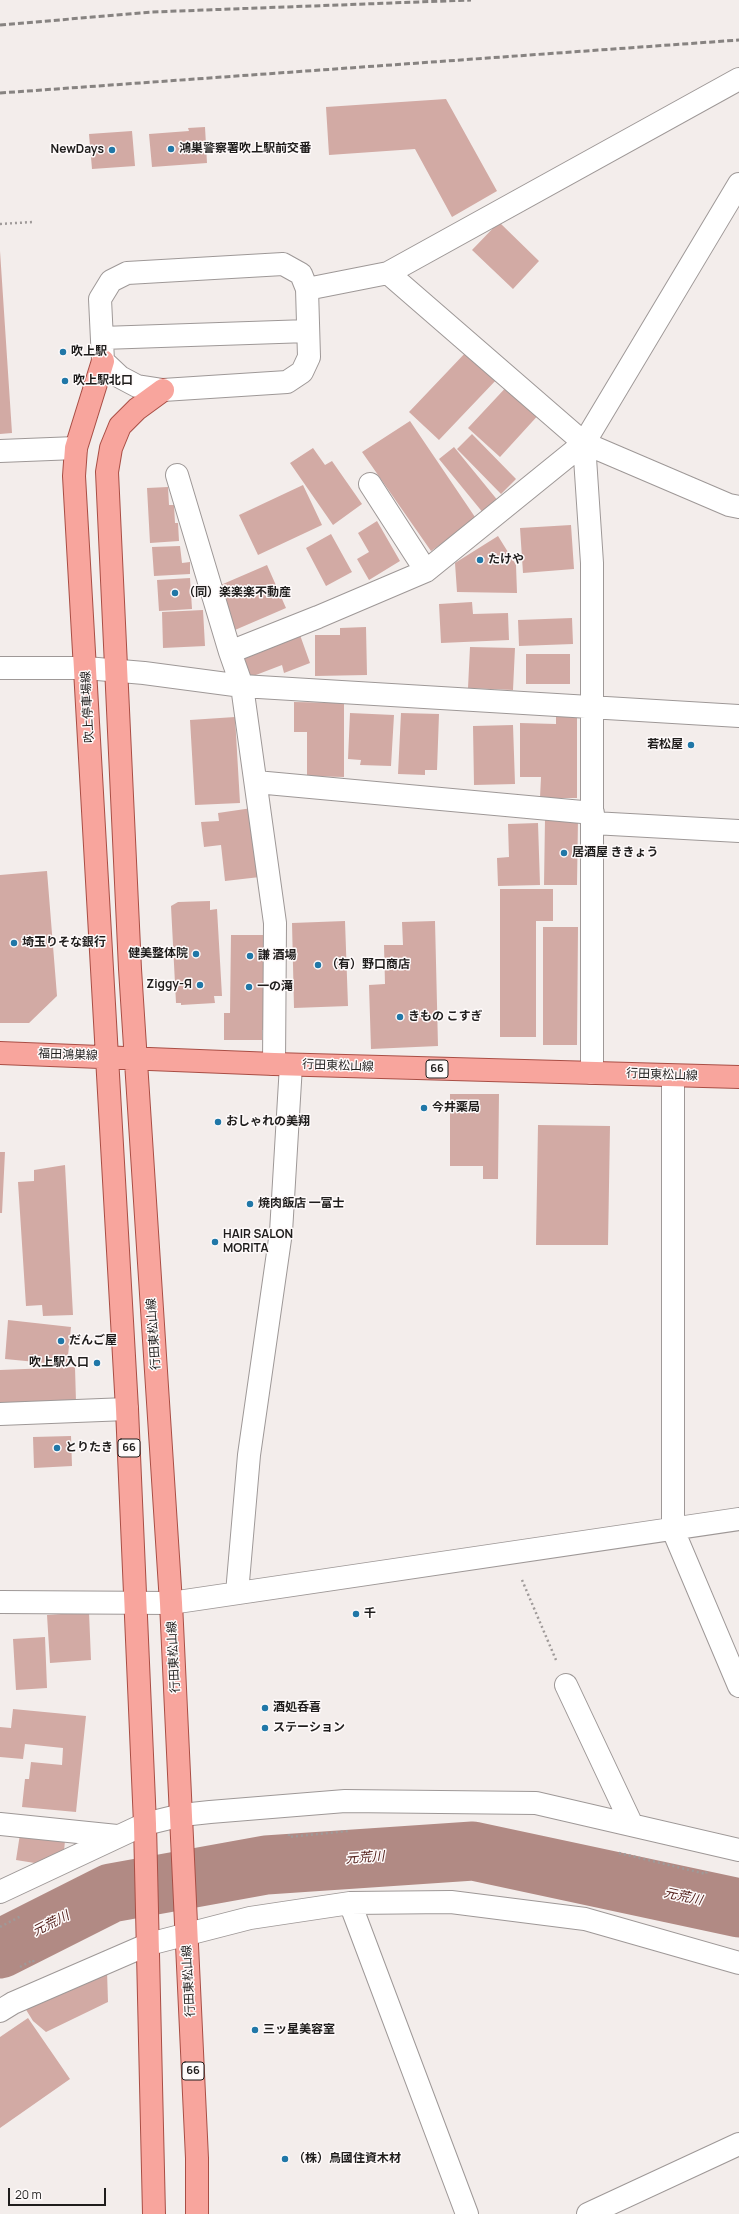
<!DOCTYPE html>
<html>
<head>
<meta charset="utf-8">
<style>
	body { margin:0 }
	#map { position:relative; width:739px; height:2214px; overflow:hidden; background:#f3edeb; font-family:Manrope,sans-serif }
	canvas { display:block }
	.scale { position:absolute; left:8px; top:2188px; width:98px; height:18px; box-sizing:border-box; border:2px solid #1f1d1c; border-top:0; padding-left:5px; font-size:12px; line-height:14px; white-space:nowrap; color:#1f1d1c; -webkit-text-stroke:3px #fefafa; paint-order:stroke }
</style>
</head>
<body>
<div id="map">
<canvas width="739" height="2214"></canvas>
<div class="scale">20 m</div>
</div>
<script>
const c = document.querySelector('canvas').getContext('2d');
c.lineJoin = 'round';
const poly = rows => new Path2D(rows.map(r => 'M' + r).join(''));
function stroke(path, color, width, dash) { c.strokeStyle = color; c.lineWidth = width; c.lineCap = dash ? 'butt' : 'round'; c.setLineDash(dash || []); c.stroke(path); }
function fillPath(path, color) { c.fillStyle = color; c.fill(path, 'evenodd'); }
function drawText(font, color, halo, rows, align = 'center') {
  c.font = font + ' Manrope,"Noto Sans JP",sans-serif'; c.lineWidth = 3; c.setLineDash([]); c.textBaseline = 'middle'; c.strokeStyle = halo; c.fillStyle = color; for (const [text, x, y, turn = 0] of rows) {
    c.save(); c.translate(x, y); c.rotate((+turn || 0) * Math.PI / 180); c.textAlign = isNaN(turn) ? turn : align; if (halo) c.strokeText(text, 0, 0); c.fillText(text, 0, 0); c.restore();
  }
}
stroke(poly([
	[0,1949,111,1893,266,1865,473,1851,739,1908]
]), '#b18a84', 59);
fillPath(poly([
	[446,99,497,191,452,217,415,149,329,155,326,107],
	[205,127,207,163,152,167,149,134,189,131,188,128],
	[132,131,135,166,92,169,89,134],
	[499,222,539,261,513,289,472,250],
	[0,251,12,433,0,434],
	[468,350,498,378,439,440,409,412],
	[511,382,542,411,500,457,468,428],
	[410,421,477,520,431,551,362,452],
	[472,434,516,479,501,494,457,449],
	[454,447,499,502,484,514,439,459],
	[313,448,325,465,332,461,362,504,333,525,290,463],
	[303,485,322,525,258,555,239,515],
	[168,487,169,505,174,505,175,523,178,523,179,541,150,543,147,488],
	[377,521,400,561,369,580,357,559,369,552,358,533],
	[571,525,574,569,523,573,520,528],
	[331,534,352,572,326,586,306,548],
	[498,536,516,565,517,593,457,592,455,563],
	[180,546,182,563,190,562,190,574,154,576,152,547],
	[267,565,286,608,235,630,216,587],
	[190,578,192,609,159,611,157,580],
	[472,602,473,614,508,613,509,640,441,643,439,604],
	[203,610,205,646,163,648,162,612],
	[572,618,573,644,519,646,518,620],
	[366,627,367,675,315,676,315,635,340,635,340,628],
	[300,635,310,663,284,673,282,665,248,678,240,657],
	[470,647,515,648,513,690,468,688],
	[526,654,570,654,570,684,526,684],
	[294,702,344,703,344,777,307,776,307,732,294,732],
	[350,713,394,715,391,766,360,765,361,760,348,759],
	[401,713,439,714,437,770,425,770,425,775,398,774],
	[556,715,577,716,577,798,540,798,541,777,520,777,520,723,556,724],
	[235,717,240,803,195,805,190,720],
	[513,725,515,784,474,785,473,726],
	[252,808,260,877,225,881,221,845,204,847,201,822,219,821,218,813],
	[545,819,578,819,577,885,544,885],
	[538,823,540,885,498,886,497,858,509,857,508,824],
	[47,871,57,996,29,1023,0,1023,0,875],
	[500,889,553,889,553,921,536,921,536,1037,500,1037],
	[210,901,210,910,217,909,222,996,214,996,215,1003,181,1005,181,1003,176,1003,171,906,178,902],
	[345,921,348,1006,294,1008,292,923],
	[435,921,438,1046,371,1049,369,985,385,984,384,945,403,945,402,922],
	[543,927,578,927,577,1045,543,1045],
	[231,935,266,935,266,1030,262,1030,262,1040,224,1040,224,1013,230,1013],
	[450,1094,499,1094,498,1179,483,1179,483,1166,450,1166],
	[538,1125,610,1126,608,1245,536,1245],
	[0,1152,5,1152,2,1213,0,1213],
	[65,1165,73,1315,43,1316,42,1305,26,1306,18,1182,34,1181,34,1170],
	[8,1320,71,1327,67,1365,5,1359],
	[75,1367,76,1402,0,1404,0,1370],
	[71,1436,72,1466,34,1468,33,1437],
	[89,1612,91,1660,50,1663,47,1615],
	[45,1637,47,1688,16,1690,13,1639],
	[13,1709,86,1716,76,1812,22,1807,25,1779,29,1779,31,1762,62,1765,63,1748,25,1744,23,1759,0,1757,0,1727,11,1728],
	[20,1834,65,1840,64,1852,41,1864,16,1860],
	[107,1971,108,2002,46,2032,33,2021,25,2008],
	[28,2018,70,2079,0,2128,0,2037]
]), '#d2aaa4');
const minor = poly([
	[283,264,301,274,307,289,309,357,302,372,287,382,163,390,137,386,120,377,103,361,100,299,111,281,127,273,283,264],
	[388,273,584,443,729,505,739,507],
	[307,289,388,273,739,79],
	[102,338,308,331],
	[584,443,592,563,592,1073],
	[0,451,76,448],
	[177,475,230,652,242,686,275,923,274,1064],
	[370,484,426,571],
	[230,652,318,617,426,571,584,443,739,184],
	[0,668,86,668,144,673,242,686,739,716],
	[256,782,593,813],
	[593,823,739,831],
	[673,1076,673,1530,739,1686],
	[0,1414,127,1409],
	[237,1593,249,1455,281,1232,291,1065],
	[0,1602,171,1603,739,1519],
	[566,1685,632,1825],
	[0,1824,117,1836],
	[0,1892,145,1824,182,1815,210,1812,345,1801,536,1803,739,1850],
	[350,1903,467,2214],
	[0,2011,13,2003,149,1944,250,1918,350,1903,451,1902,585,1919,739,1963],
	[588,2214,739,2144]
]);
const major = poly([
	[103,361,76,448,74,476,127,1409,145,1824,154,2214],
	[163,390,137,409,120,426,111,448,107,472,130,969,171,1603,197,2158,197,2214],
	[0,1053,274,1064,739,1077]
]);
stroke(minor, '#9e9897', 24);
stroke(major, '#a94e45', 24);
stroke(poly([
	[0,224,32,222],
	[522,1580,556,1660],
	[289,1834,289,1837,349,1831],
	[619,1853,706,1874,707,1870],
	[0,1927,21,1916],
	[20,1967,33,1960,34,1963]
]), '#9f9a99', 2.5, [2, 3]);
stroke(minor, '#fff', 22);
stroke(major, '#f8a59d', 22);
stroke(poly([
	[0,25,152,12,471,0],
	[0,93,739,40]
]), '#878381', 3, [6, 3]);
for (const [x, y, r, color] of [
	[171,149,4,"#2077a7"],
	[112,150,4,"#2077a7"],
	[63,352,4,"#2077a7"],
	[65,381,4,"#2077a7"],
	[480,560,4,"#2077a7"],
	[175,593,4,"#2077a7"],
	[691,745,4,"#2077a7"],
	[564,853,4,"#2077a7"],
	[14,943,4,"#2077a7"],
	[196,954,4,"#2077a7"],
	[250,956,4,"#2077a7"],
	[318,965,4,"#2077a7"],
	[200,985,4,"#2077a7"],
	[249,987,4,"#2077a7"],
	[400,1017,4,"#2077a7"],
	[424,1108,4,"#2077a7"],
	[218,1122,4,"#2077a7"],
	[250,1204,4,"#2077a7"],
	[215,1242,4,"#2077a7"],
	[61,1341,4,"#2077a7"],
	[97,1363,4,"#2077a7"],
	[57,1448,4,"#2077a7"],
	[356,1614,4,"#2077a7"],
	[265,1708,4,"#2077a7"],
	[265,1728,4,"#2077a7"],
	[255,2030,4,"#2077a7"],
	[285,2159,4,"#2077a7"]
]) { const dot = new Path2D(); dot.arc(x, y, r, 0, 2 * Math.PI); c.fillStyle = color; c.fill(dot); stroke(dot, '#fefafa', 1.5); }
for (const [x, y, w] of [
	[437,1069,22],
	[129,1448,22],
	[193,2071,22]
]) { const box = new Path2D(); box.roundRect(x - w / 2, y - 9, w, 18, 3); c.fillStyle = '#fefafa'; c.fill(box); stroke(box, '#1f1d1c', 1); }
drawText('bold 11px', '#1f1d1c', null, [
	["66",437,1069],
	["66",129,1448],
	["66",193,2071]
]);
drawText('bold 12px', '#1f1d1c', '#fefafa', [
	["鴻巣警察署吹上駅前交番",179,149],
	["NewDays",104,150,"right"],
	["吹上駅",71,352],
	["吹上駅北口",73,381],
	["たけや",488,560],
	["（同）楽楽楽不動産",183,593],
	["若松屋",683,745,"right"],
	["居酒屋 ききょう",572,853],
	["埼玉りそな銀行",22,943],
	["健美整体院",188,954,"right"],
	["謙 酒場",258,956],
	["（有）野口商店",326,965],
	["Ziggy-Я",192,985,"right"],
	["一の滝",257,987],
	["きもの こすぎ",408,1017],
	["今井薬局",432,1108],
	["おしゃれの美翔",226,1122],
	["焼肉飯店 一富士",258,1204],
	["HAIR SALON",223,1235],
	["MORITA",223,1249],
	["だんご屋",69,1341],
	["吹上駅入口",89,1363,"right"],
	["とりたき",65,1448],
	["千",364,1614],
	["酒処呑喜",273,1708],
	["ステーション",273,1728],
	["三ッ星美容室",263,2030],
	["（株）鳥國住資木材",293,2159]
], 'left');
drawText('12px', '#1f1d1c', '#fefafa', [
	["吹上停車場線",88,707,-93],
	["福田鴻巣線",68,1055,2],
	["行田東松山線",338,1066,2],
	["行田東松山線",662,1075,2],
	["行田東松山線",154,1334,-94],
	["行田東松山線",174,1657,-93],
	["行田東松山線",189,1981,-93]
]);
drawText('italic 13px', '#531f1a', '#fefafa', [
	["元荒川",365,1858,-4],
	["元荒川",683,1897,12],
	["元荒川",51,1924,-27]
]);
</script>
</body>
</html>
